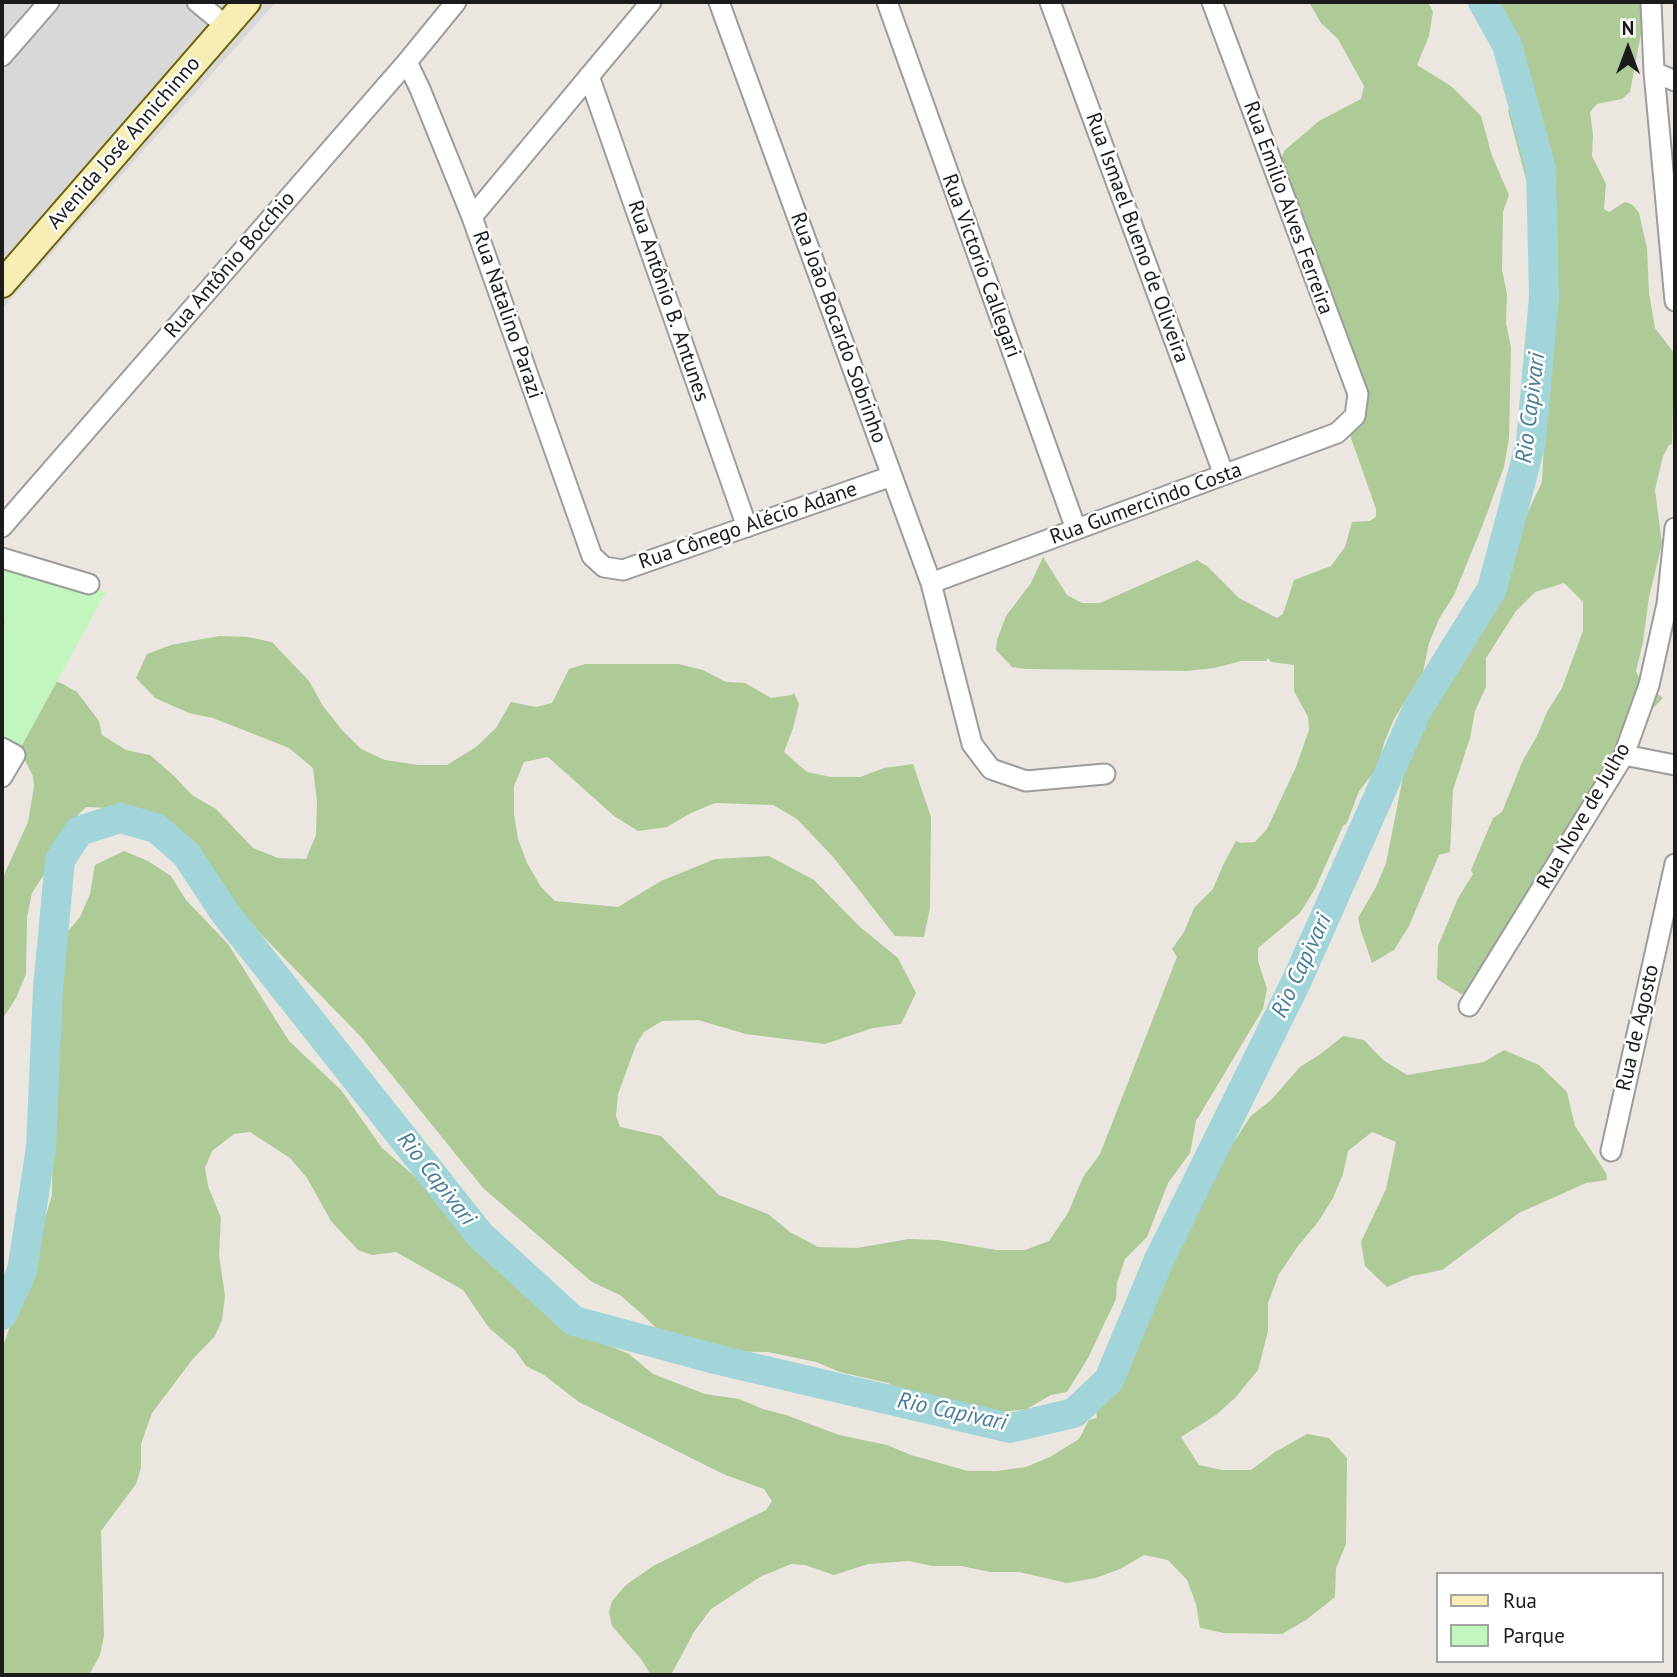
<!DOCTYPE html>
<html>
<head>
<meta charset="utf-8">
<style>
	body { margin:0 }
	#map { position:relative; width:1677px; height:1677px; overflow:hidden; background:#ece6e1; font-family:"PT Sans",sans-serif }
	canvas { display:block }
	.frame { position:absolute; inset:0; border:4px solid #1b1b1b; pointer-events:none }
	.legend { position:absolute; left:1436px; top:1572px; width:228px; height:91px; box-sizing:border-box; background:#fff; border:2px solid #a4a4a4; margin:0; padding:9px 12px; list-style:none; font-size:21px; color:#1b1b1b }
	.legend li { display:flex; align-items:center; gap:14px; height:35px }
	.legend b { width:35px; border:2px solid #a4a4a4 }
	.north { position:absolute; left:1593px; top:14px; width:70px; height:70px; -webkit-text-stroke:5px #fff; paint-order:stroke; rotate:0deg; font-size:19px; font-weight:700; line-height:28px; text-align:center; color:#1b1b1b }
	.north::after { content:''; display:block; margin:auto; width:24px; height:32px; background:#1b1b1b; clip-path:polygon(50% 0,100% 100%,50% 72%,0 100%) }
</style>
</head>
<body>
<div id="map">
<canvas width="1677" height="1677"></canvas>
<div class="frame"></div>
<ul class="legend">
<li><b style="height:9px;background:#f6eeb5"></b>Rua</li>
<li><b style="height:19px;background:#c3f6be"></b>Parque</li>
</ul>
<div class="north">N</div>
</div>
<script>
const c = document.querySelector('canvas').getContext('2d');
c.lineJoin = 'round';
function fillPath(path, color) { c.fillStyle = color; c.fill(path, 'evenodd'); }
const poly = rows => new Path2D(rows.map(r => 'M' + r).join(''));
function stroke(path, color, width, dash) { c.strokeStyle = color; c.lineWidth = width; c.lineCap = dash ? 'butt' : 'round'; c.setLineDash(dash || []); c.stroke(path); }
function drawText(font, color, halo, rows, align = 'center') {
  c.font = font + ' "PT Sans",sans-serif'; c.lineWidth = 5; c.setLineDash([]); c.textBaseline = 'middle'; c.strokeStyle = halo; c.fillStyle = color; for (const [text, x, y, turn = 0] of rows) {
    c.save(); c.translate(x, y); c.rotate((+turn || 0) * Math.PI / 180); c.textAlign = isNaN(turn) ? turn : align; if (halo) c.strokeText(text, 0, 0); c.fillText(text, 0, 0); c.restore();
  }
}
fillPath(poly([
	[2,2,276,2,2,309]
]), '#d9d8d8');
fillPath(poly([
	[1309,2,1428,2,1433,12,1429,36,1417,65,1451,86,1481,116,1492,156,1509,195,1503,212,1502,270,1507,294,1506,323,1511,347,1509,438,1504,467,1483,524,1454,595,1439,619,1429,643,1423,672,1394,719,1384,743,1378,767,1359,791,1347,823,1343,826,1315,889,1300,913,1258,948,1258,961,1267,989,1263,1009,1196,1121,1190,1153,1168,1183,1147,1237,1125,1259,1117,1283,1116,1299,1088,1358,1067,1392,1051,1395,1027,1409,993,1413,964,1413,936,1403,911,1397,888,1383,840,1372,816,1362,768,1352,711,1351,687,1341,663,1335,644,1316,620,1295,592,1282,483,1188,361,1037,224,896,163,837,109,808,86,807,67,826,63,845,32,893,27,917,26,974,16,998,2,1020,2,933,4,875,28,822,34,786,33,776,16,743,2,661,31,674,61,683,77,692,99,721,102,735,126,750,150,755,173,775,192,795,216,809,253,848,278,858,306,859,316,835,317,802,313,768,289,748,213,718,189,713,155,698,136,678,147,654,171,645,219,636,248,637,272,642,309,681,323,706,342,730,361,749,385,760,418,765,447,765,476,747,496,728,511,702,536,707,552,703,569,669,585,664,679,664,703,670,726,682,745,683,771,698,791,695,794,693,799,704,793,728,784,752,807,772,831,777,860,777,884,768,913,764,931,817,930,908,924,937,895,936,834,858,797,819,773,805,715,803,691,813,667,827,638,831,614,816,548,757,524,762,514,786,514,814,518,839,527,863,541,887,555,901,618,907,661,881,715,859,769,856,814,880,860,927,898,958,916,993,901,1024,873,1028,825,1044,746,1034,698,1020,662,1021,644,1032,636,1045,618,1094,616,1116,620,1127,661,1136,719,1195,768,1214,790,1232,818,1247,857,1248,909,1239,938,1240,996,1250,1025,1250,1049,1241,1068,1213,1083,1177,1100,1154,1177,957,1172,949,1184,932,1194,908,1213,889,1223,865,1236,841,1241,843,1255,842,1267,829,1296,767,1309,730,1308,717,1294,691,1294,665,1271,662,1268,658,1266,661,1241,661,1214,668,1187,671,1026,669,1012,667,996,650,997,640,1006,616,1031,583,1043,557,1067,595,1082,603,1100,603,1197,560,1207,566,1239,598,1277,618,1283,614,1294,580,1331,566,1345,547,1352,522,1370,521,1376,517,1376,509,1350,435,1350,396,1277,167,1285,150,1319,121,1361,99,1364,86,1338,39,1321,23],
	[1490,2,1649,2,1645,12,1630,92,1622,99,1597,104,1590,112,1593,134,1592,156,1606,184,1604,209,1609,212,1625,202,1633,205,1639,213,1647,248,1649,293,1655,328,1674,353,1672,444,1669,445,1663,456,1655,490,1662,544,1649,597,1643,642,1636,671,1641,682,1663,698,1615,747,1575,845,1465,994,1461,994,1437,979,1438,946,1458,898,1473,874,1471,870,1493,818,1502,812,1523,760,1537,736,1547,712,1562,688,1583,631,1583,602,1564,583,1535,592,1516,611,1486,658,1486,687,1475,711,1470,738,1453,790,1450,852,1439,855,1409,926,1394,950,1372,963,1361,931,1358,918,1376,887,1386,863,1402,782,1403,753,1413,729,1427,705,1438,682,1457,658,1472,634,1479,627,1497,577,1542,482,1545,425,1543,419,1544,333,1550,309,1551,251,1546,222,1537,198,1530,194,1508,111,1512,101,1512,74],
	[124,851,148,861,171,876,186,900,228,944,289,1041,341,1090,382,1148,411,1173,430,1192,454,1212,510,1271,534,1290,586,1325,605,1344,629,1354,653,1374,705,1394,739,1399,763,1409,786,1415,839,1435,887,1445,911,1455,968,1471,997,1471,1026,1467,1050,1457,1079,1439,1089,1420,1097,1418,1096,1410,1139,1333,1191,1196,1215,1170,1251,1116,1271,1100,1300,1067,1322,1053,1343,1036,1364,1040,1383,1060,1407,1075,1484,1062,1504,1050,1539,1065,1567,1092,1575,1126,1606,1173,1607,1180,1586,1183,1519,1213,1442,1270,1412,1276,1387,1287,1365,1266,1361,1242,1386,1189,1396,1142,1372,1132,1348,1151,1343,1174,1333,1198,1318,1222,1298,1246,1279,1274,1268,1303,1268,1331,1258,1370,1235,1398,1216,1415,1181,1437,1199,1465,1222,1470,1251,1470,1275,1452,1307,1434,1329,1438,1347,1458,1346,1544,1336,1568,1335,1597,1306,1620,1282,1634,1224,1633,1200,1628,1196,1604,1187,1580,1168,1560,1144,1555,1120,1569,1096,1578,1067,1583,1019,1572,990,1572,961,1566,933,1566,909,1561,868,1564,834,1575,805,1565,791,1564,760,1577,711,1609,694,1632,671,1675,651,1675,641,1659,612,1626,609,1612,612,1601,626,1585,653,1566,766,1510,772,1501,764,1489,723,1474,579,1402,544,1375,526,1366,515,1350,489,1328,463,1290,396,1252,372,1255,358,1250,331,1221,307,1178,290,1158,250,1132,234,1134,212,1151,205,1168,208,1186,221,1218,219,1255,225,1296,222,1320,215,1336,192,1360,152,1413,141,1444,141,1468,136,1484,101,1531,104,1636,100,1655,89,1675,2,1675,2,1349,28,1275,52,1195,55,1022,45,970,60,941,80,917,90,894,95,865]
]), '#aeca97');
fillPath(poly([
	[2,563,106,592,20,749,2,740]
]), '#c3f6be');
stroke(poly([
	[2,1315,22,1271,41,1148,48,989,60,860,79,831,120,818,156,828,186,854,225,913,480,1235,574,1321,719,1360,1010,1428,1074,1413,1109,1380,1158,1262,1297,980,1417,710,1492,589,1531,442,1544,297,1541,169,1507,45,1483,2]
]), '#a2d5d9', 30);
const street = poly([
	[197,2,226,26],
	[719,2,931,583,972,744,991,769,1026,781,1105,774],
	[887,2,1076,529],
	[1050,2,1224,475],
	[1651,2,1654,72,1675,301],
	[2,56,49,2],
	[407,62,420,89,472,217,592,556,604,567,623,570,892,476],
	[1654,72,1675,81],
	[589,76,747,527],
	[472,217,651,2],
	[2,527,407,62,456,2],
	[2,558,89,584],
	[931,583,1337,433,1355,416,1358,394,1212,2],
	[2,748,15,755,2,777],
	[1624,755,1675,765],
	[1469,1006,1624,755,1649,685,1667,604,1675,528],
	[1611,1151,1675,864]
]);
const secondary = poly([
	[2,284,247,2]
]);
stroke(street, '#9c9c9c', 23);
stroke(secondary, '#6b6509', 30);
stroke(poly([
	[2,637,3,626,2,575]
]), '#f36b74', 2.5, [3.5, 3.5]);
stroke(street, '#fff', 19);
stroke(secondary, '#f6eeb5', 26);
drawText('21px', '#1b1b1b', '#fff', [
	["Avenida José Annichinno",124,143,-49],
	["Rua Emilio Alves Ferreira",1288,208,70],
	["Rua Ismael Bueno de Oliveira",1137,238,70],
	["Rua Antônio Bocchio",230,265,-49],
	["Rua Victorio Callegari",981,266,70],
	["Rua Antônio B. Antunes",668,301,71],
	["Rua Natalino Parazi",507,315,71],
	["Rua João Bocardo Sobrinho",838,328,70],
	["Rua Gumercindo Costa",1146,504,-20],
	["Rua Cônego Alécio Adane",748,526,-19],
	["Rua Nove de Julho",1584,816,-60],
	["Rua de Agosto",1638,1028,-77]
]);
drawText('italic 23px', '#467c96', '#fff', [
	["Rio Capivari",1531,408,-83],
	["Rio Capivari",1302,966,-65],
	["Rio Capivari",436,1179,52],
	["Rio Capivari",952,1412,12]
]);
</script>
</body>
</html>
